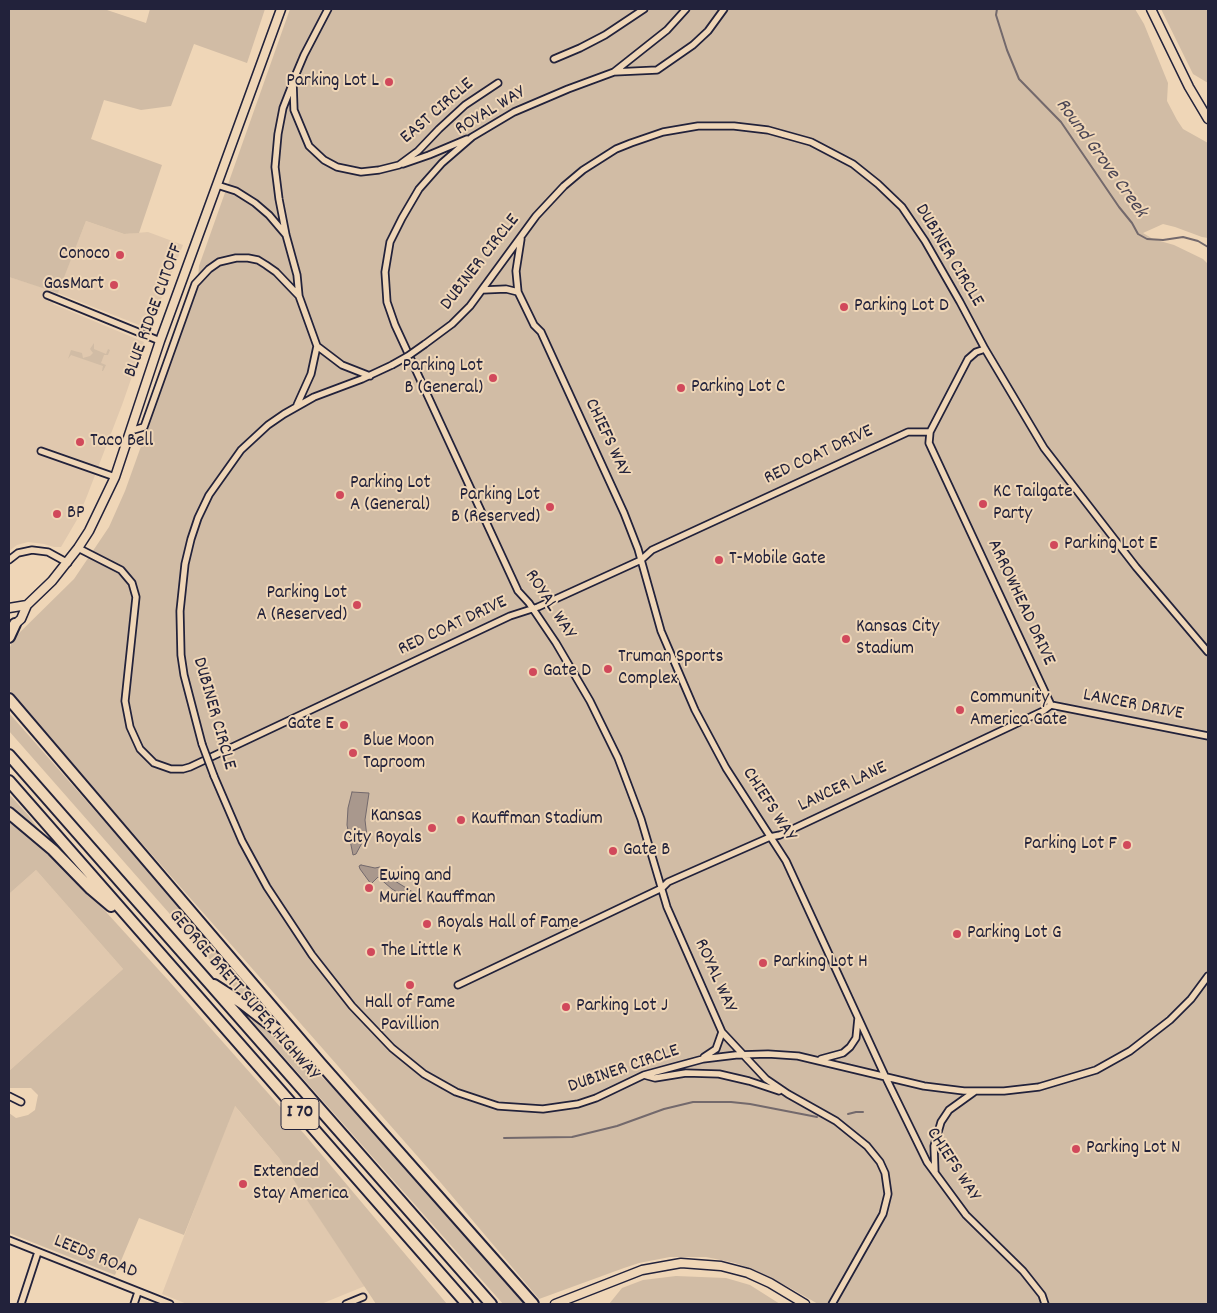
<!DOCTYPE html>
<html>
<head>
<meta charset="utf-8">
<style>
	body { margin:0 }
	#map { position:relative; width:1217px; height:1313px; overflow:hidden; background:#efd6b7; font-family:Dekko,sans-serif }
	canvas { display:block }
	.frame { position:absolute; inset:0; border:10px solid #22223b; pointer-events:none }
</style>
</head>
<body>
<div id="map">
<canvas width="1217" height="1313"></canvas>
<div class="frame"></div>
</div>
<script>
const c = document.querySelector('canvas').getContext('2d');
c.lineJoin = 'round';
function fillPath(path, color) { c.fillStyle = color; c.fill(path, 'evenodd'); }
const poly = rows => new Path2D(rows.map(r => 'M' + r).join(''));
function stroke(path, color, width, dash) { c.strokeStyle = color; c.lineWidth = width; c.lineCap = dash ? 'butt' : 'round'; c.setLineDash(dash || []); c.stroke(path); }
function drawText(font, color, halo, rows, align = 'center') {
  c.font = font + ' Dekko,sans-serif'; c.lineWidth = 4; c.setLineDash([]); c.textBaseline = 'middle'; c.strokeStyle = halo; c.fillStyle = color; for (const [text, x, y, turn = 0] of rows) {
    c.save(); c.translate(x, y); c.rotate((+turn || 0) * Math.PI / 180); c.textAlign = isNaN(turn) ? turn : align; if (halo) c.strokeText(text, 0, 0); c.fillText(text, 0, 0); c.restore();
  }
}
fillPath(poly([
	[86,221,124,234,148,232,183,245,149,329,58,293,53,304,144,342,122,405,87,496,78,518,61,547,54,547,44,544,28,542,17,545,9,551,9,277,58,292],
	[36,870,123,969,9,1071,9,894],
	[234,1105,279,1158,365,1286,321,1304,187,1304,162,1294]
]), '#e0c8ae');
fillPath(poly([
	[9,9,104,9,146,23,150,9,265,9,247,63,194,44,171,106,141,110,104,100,91,139,162,165,139,233,124,234,86,221,58,293,9,277],
	[290,9,1135,9,1144,24,1168,83,1167,101,1177,120,1183,129,1208,143,1208,238,1202,237,1175,227,1163,224,1143,233,1153,239,1174,245,1203,259,1208,264,1208,1304,818,1304,792,1289,757,1271,735,1263,706,1257,670,1257,639,1263,624,1268,539,1299,441,1183,14,698,9,689,9,650,13,639,74,579,109,527,125,491,197,290,199,266],
	[1161,9,1208,9,1208,83,1193,74],
	[94,343,94,349,106,354,108,349,110,350,108,355,104,355,101,363,106,365,103,371,102,371,103,366,71,355,68,359,71,350,82,353,83,358,90,356,93,353,90,349],
	[9,713,287,1029,270,1018,234,987,9,731],
	[9,794,28,815,43,835,9,807],
	[9,819,36,839,76,879,168,980,306,1136,447,1304,376,1304,279,1158,235,1106,184,1235,139,1218,115,1275,9,1233,9,1113,16,1118,28,1115,35,1110,38,1095,31,1088,9,1088,9,1071,123,969,36,870,9,894],
	[253,1019,285,1044,334,1088,524,1304,503,1304,252,1021],
	[676,1276,726,1278,750,1285,780,1304,609,1304,622,1288,643,1280]
]), '#d1bca5');
const water = poly([
	[352,792,369,793,365,820,367,837,363,841,356,854,353,855,347,825,348,808,352,792],
	[361,865,375,868,380,867,395,881,416,894,411,900,392,889,378,877,371,884,360,869,359,866,361,865]
]);
fillPath(water, '#a9988d');
stroke(water, '#73696c', 1);
stroke(poly([
	[997,9,996,15,1007,50,1019,79,1061,122,1119,207,1132,223,1138,234,1147,239,1163,240,1183,237,1198,241,1208,247],
	[848,1114,856,1112,863,1112],
	[504,1138,572,1137,617,1126,664,1109,693,1102,731,1102,750,1104,817,1117]
]), '#73696c', 2);
const street = poly([
	[328,9,304,55,293,81,294,110,309,146,324,160,337,167,361,172,379,170,399,165,418,151,439,129,465,105,498,83],
	[686,9,667,30,614,72,568,89,514,112,472,137,442,163,419,189,402,218,390,242,385,272,387,302,395,325,518,591,529,603,556,643,590,701,618,758,641,819,667,907,722,1032,766,1079,788,1094,836,1121,867,1146,880,1162,885,1173,888,1194,883,1214,832,1304],
	[554,59,580,48,605,35,644,9],
	[614,72,657,70,693,45,708,31,724,9],
	[292,85,283,108,278,134,275,167,279,199,286,235,297,275,299,296],
	[403,164,429,155,467,139],
	[217,185,236,191,255,203,269,215,286,235],
	[483,290,506,289,518,292,534,325,541,332,624,513,638,549,661,631,695,710,726,768,786,861,885,1076,927,1162,966,1215,1023,1271,1042,1295,1045,1304],
	[518,292,516,271,521,239],
	[47,295,160,341],
	[425,344,452,324,470,306,536,216,564,186,583,170,616,149,631,143,663,132,698,126,734,126,768,130,811,142,853,164,878,184,902,207,925,241,960,302,985,349,1044,448,1136,567,1208,652],
	[317,346,342,365,370,376],
	[130,431,144,427,195,284,209,269,219,262,236,258,248,258,258,260,266,265,276,272,299,296,317,346,311,374,297,405],
	[930,432,929,443,1051,705],
	[41,451,115,477],
	[78,548,121,570,132,583,136,597,125,701,130,727,140,749,154,763,171,769,183,769,190,767,510,616,538,607,641,560,652,550,908,432,930,432,968,359,976,352,985,349],
	[9,560,18,553,32,550,48,552,68,563],
	[1051,705,1208,736],
	[202,744,184,675,181,655,180,611,185,564,191,539,198,518,209,495,241,450,268,425,284,414,314,397,362,379,392,365],
	[214,776,242,841,267,887,312,955,352,1006,392,1048,424,1074,456,1092,498,1106,543,1109,578,1104,596,1098,644,1075,703,1059,736,1055,768,1054,798,1056,924,1086,964,1091,1004,1091,1039,1087,1096,1070,1130,1051,1170,1020,1191,999,1208,976],
	[458,985,662,888,668,882,770,837,780,835,1043,711,1051,705],
	[704,1057,716,1049,722,1032],
	[821,1059,843,1053,850,1047,856,1038,858,1018],
	[644,1075,655,1078,686,1073,719,1074,749,1081,779,1091],
	[9,1096,21,1102],
	[935,1173,934,1146,941,1122,949,1110,974,1092],
	[9,1240,170,1304],
	[21,1304,38,1252],
	[134,1304,138,1292],
	[346,1304,363,1297]
]);
const secondary = poly([
	[1151,9,1189,87,1208,119],
	[9,608,27,605],
	[12,627,21,619,27,605,52,581,78,548,89,531,115,477,160,341,281,9],
	[555,1304,642,1270,681,1263,721,1266,748,1273,770,1283,805,1304]
]);
const highway = poly([
	[9,637,15,624],
	[9,699,320,1063,533,1304],
	[9,755,491,1304],
	[9,781,467,1304],
	[9,813,53,850,91,889,111,906],
	[214,985,242,1003,307,1053]
]);
stroke(street, '#22223b', 9);
stroke(secondary, '#22223b', 11);
stroke(highway, '#22223b', 14);
stroke(street, '#efd6b7', 5.5);
stroke(secondary, '#efd6b7', 8);
stroke(highway, '#efd6b7', 10);
const streetBridge = poly([
	[392,365,408,356,425,344],
	[202,744,214,776]
]);
stroke(streetBridge, '#22223b', 9, []);
stroke(streetBridge, '#efd6b7', 5.5);
for (const [x, y, r, color] of [
	[389,82,5,"#d1495b"],
	[120,255,5,"#d1495b"],
	[114,285,5,"#d1495b"],
	[844,307,5,"#d1495b"],
	[493,378,5,"#d1495b"],
	[681,388,5,"#d1495b"],
	[80,442,5,"#d1495b"],
	[340,495,5,"#d1495b"],
	[983,504,5,"#d1495b"],
	[550,507,5,"#d1495b"],
	[57,514,5,"#d1495b"],
	[1054,545,5,"#d1495b"],
	[719,560,5,"#d1495b"],
	[357,605,5,"#d1495b"],
	[846,639,5,"#d1495b"],
	[608,669,5,"#d1495b"],
	[533,672,5,"#d1495b"],
	[960,710,5,"#d1495b"],
	[344,725,5,"#d1495b"],
	[353,753,5,"#d1495b"],
	[461,820,5,"#d1495b"],
	[432,828,5,"#d1495b"],
	[1127,845,5,"#d1495b"],
	[613,851,5,"#d1495b"],
	[369,888,5,"#d1495b"],
	[427,924,5,"#d1495b"],
	[957,934,5,"#d1495b"],
	[371,952,5,"#d1495b"],
	[763,963,5,"#d1495b"],
	[410,985,5,"#d1495b"],
	[566,1007,5,"#d1495b"],
	[1076,1149,5,"#d1495b"],
	[243,1184,5,"#d1495b"]
]) { const dot = new Path2D(); dot.arc(x, y, r, 0, 2 * Math.PI); c.fillStyle = color; c.fill(dot); stroke(dot, '#efd6b7', 2); }
for (const [x, y, w] of [
	[300,1114,38]
]) { const box = new Path2D(); box.roundRect(x - w / 2, y - 15.5, w, 31, 4); c.fillStyle = '#efd6b7'; c.fill(box); stroke(box, '#22223b', 1); }
drawText('bold 18px', '#22223b', null, [
	["I 70",300,1114]
]);
drawText('19px', '#22223b', '#efd6b7', [
	["Parking Lot L",379,82,"right"],
	["Conoco",110,255,"right"],
	["GasMart",104,285,"right"],
	["Parking Lot D",854,307],
	["Parking Lot",483,367,"right"],
	["B (General)",483,389,"right"],
	["Parking Lot C",691,388],
	["Taco Bell",90,442],
	["Parking Lot",350,484],
	["A (General)",350,506],
	["KC Tailgate",993,493],
	["Party",993,515],
	["Parking Lot",540,496,"right"],
	["B (Reserved)",540,518,"right"],
	["BP",67,514],
	["Parking Lot E",1064,545],
	["T-Mobile Gate",729,560],
	["Parking Lot",347,594,"right"],
	["A (Reserved)",347,616,"right"],
	["Kansas City",856,628],
	["Stadium",856,650],
	["Truman Sports",618,658],
	["Complex",618,680],
	["Gate D",543,672],
	["Community",970,699],
	["America Gate",970,721],
	["Gate E",334,725,"right"],
	["Blue Moon",363,742],
	["Taproom",363,764],
	["Kansas",422,817,"right"],
	["City Royals",422,839,"right"],
	["Kauffman Stadium",471,820],
	["Parking Lot F",1117,845,"right"],
	["Gate B",623,851],
	["Ewing and",379,877],
	["Muriel Kauffman",379,899],
	["Royals Hall of Fame",437,924],
	["Parking Lot G",967,934],
	["The Little K",381,952],
	["Parking Lot H",773,963],
	["Hall of Fame",410,1004,"center"],
	["Pavillion",410,1026,"center"],
	["Parking Lot J",576,1007],
	["Parking Lot N",1086,1149],
	["Extended",253,1173],
	["Stay America",253,1195]
], 'left');
drawText('19px', '#22223b', '#efd6b7', [
	["EAST CIRCLE",438,112,-41],
	["ROYAL WAY",491,112,-31],
	["DUBINER CIRCLE",948,256,59],
	["DUBINER CIRCLE",481,263,-52],
	["BLUE RIDGE CUTOFF",155,311,-70],
	["CHIEFS WAY",606,438,65],
	["RED COAT DRIVE",819,456,-25],
	["ARROWHEAD DRIVE",1020,603,65],
	["ROYAL WAY",549,605,57],
	["RED COAT DRIVE",453,627,-25],
	["LANCER DRIVE",1133,706,11],
	["DUBINER CIRCLE",213,714,74],
	["LANCER LANE",843,788,-25],
	["CHIEFS WAY",768,805,57],
	["ROYAL WAY",714,976,66],
	["GEORGE BRETT SUPER HIGHWAY",243,996,49],
	["DUBINER CIRCLE",624,1070,-19],
	["CHIEFS WAY",952,1165,57],
	["LEEDS ROAD",95,1258,22]
]);
drawText('italic 20px', '#4a4554', '#efd6b7', [
	["Round Grove Creek",1100,159,54]
]);
</script>
</body>
</html>
